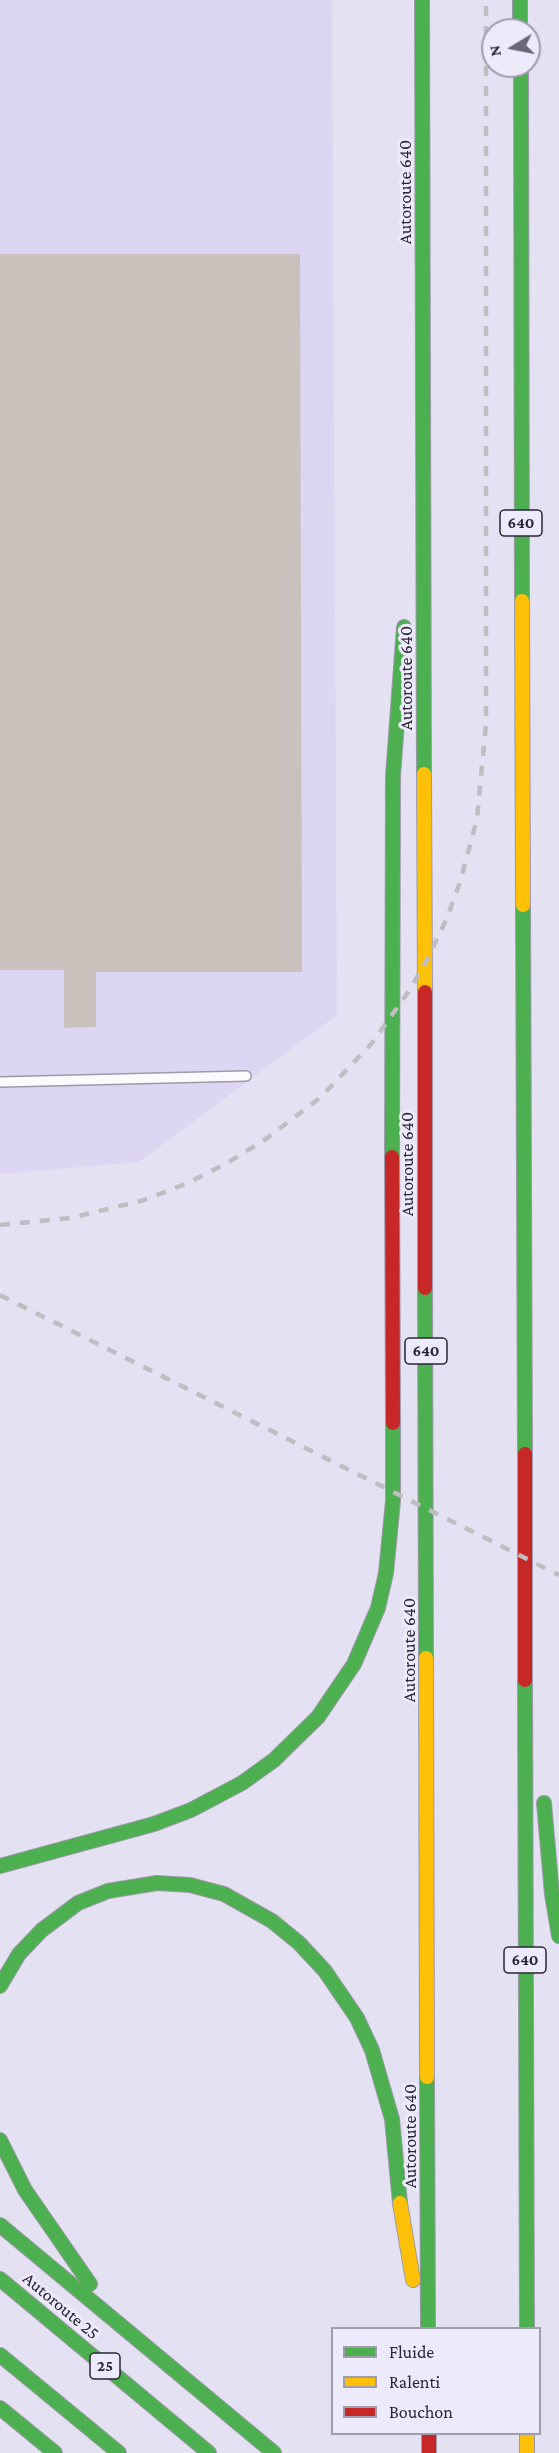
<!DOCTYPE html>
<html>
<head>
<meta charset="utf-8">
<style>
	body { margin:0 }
	#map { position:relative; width:559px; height:2453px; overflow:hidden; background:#e4e1f2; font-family:"Crimson Pro",serif }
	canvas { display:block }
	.legend { position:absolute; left:331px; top:2327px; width:210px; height:108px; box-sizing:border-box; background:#edeafc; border:2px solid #9f9cac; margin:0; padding:8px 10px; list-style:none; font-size:18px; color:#2a2733 }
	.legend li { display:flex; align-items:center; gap:12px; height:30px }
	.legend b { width:30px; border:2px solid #9f9cac }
	.north { position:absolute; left:481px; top:18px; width:60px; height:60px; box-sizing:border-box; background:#edeafc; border:2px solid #9f9cac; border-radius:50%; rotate:260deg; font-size:16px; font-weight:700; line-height:24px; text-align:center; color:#2a2733 }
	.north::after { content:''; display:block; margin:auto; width:21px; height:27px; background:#6b6876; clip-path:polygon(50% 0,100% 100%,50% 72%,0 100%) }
</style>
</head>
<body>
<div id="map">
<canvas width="559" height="2453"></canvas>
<ul class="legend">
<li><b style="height:8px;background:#4caf50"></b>Fluide</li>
<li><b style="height:8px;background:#ffc107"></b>Ralenti</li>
<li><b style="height:8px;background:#c62828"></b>Bouchon</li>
</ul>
<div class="north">N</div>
</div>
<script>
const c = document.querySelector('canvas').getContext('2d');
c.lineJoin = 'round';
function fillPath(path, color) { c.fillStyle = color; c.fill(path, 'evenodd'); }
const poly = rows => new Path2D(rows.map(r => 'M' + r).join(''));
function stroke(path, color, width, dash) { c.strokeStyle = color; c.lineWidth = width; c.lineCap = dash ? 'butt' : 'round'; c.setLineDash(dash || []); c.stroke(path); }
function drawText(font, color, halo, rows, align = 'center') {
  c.font = font + ' "Crimson Pro",serif'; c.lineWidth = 6; c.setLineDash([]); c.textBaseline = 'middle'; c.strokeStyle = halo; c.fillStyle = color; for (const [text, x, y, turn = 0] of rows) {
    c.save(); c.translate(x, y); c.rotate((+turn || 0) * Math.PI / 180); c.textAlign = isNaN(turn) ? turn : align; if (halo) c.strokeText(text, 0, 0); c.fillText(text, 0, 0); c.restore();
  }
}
fillPath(poly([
	[0,0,332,0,337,1015,139,1162,0,1174]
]), '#dcd6f2');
fillPath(poly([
	[0,254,300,254,302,972,96,972,96,1027,64,1028,64,970,0,970]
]), '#cbc1bc');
const lane = poly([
	[0,1082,246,1076]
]);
const fast = poly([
	[422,0,424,774],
	[520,0,520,30],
	[521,66,522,601],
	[523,905,525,1454],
	[392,1157,393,776,404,627],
	[425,1288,426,1658],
	[525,1680,527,2328],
	[544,1803,552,1894,559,1936],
	[0,1866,154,1824,191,1810,242,1783,274,1760,318,1717,354,1664,378,1608,386,1573,393,1501,393,1423],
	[0,1986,19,1954,42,1930,78,1903,108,1891,157,1883,190,1885,224,1894,272,1921,299,1943,325,1971,357,2018,372,2050,392,2119,400,2203],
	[427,2077,428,2328],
	[0,2140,25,2190,90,2284],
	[0,2225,274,2453],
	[0,2279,209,2453],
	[0,2355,119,2453],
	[0,2408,55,2453]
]);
const slow = poly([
	[522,601,523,905],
	[424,774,425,992],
	[426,1658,427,2077],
	[400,2203,413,2280],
	[527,2434,527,2453]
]);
const jam = poly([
	[425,992,425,1288],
	[392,1157,393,1423],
	[525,1454,525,1680],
	[429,2434,429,2453]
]);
stroke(lane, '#9c9aa7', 12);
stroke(fast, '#9c9aa7', 16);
stroke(slow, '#9c9aa7', 16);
stroke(jam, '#9c9aa7', 16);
stroke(lane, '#fbfafd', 9);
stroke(fast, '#4caf50', 14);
stroke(slow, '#ffc107', 14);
stroke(jam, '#c62828', 14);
stroke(poly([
	[0,1225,71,1218,144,1200,188,1183,227,1163,266,1139,321,1097,372,1043,409,991,428,958,447,918,461,879,477,819,486,724,486,0],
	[0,1295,559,1575]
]), '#bfbdc2', 4.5, [10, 10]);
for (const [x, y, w] of [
	[521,523,42],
	[426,1351,42],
	[525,1960,42],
	[105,2366,30]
]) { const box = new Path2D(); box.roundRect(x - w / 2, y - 13, w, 26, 4.5); c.fillStyle = '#edeafc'; c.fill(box); stroke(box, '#2a2733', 1.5); }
drawText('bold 16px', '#2a2733', null, [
	["640",521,523],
	["640",426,1351],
	["640",525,1960],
	["25",105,2366]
]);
drawText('18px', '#2a2733', '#edeafc', [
	["Autoroute 640",405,192,-90],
	["Autoroute 640",406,678,-90],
	["Autoroute 640",407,1164,-90],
	["Autoroute 640",409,1650,-90],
	["Autoroute 640",410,2136,-90],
	["Autoroute 25",61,2306,40]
]);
</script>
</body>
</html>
